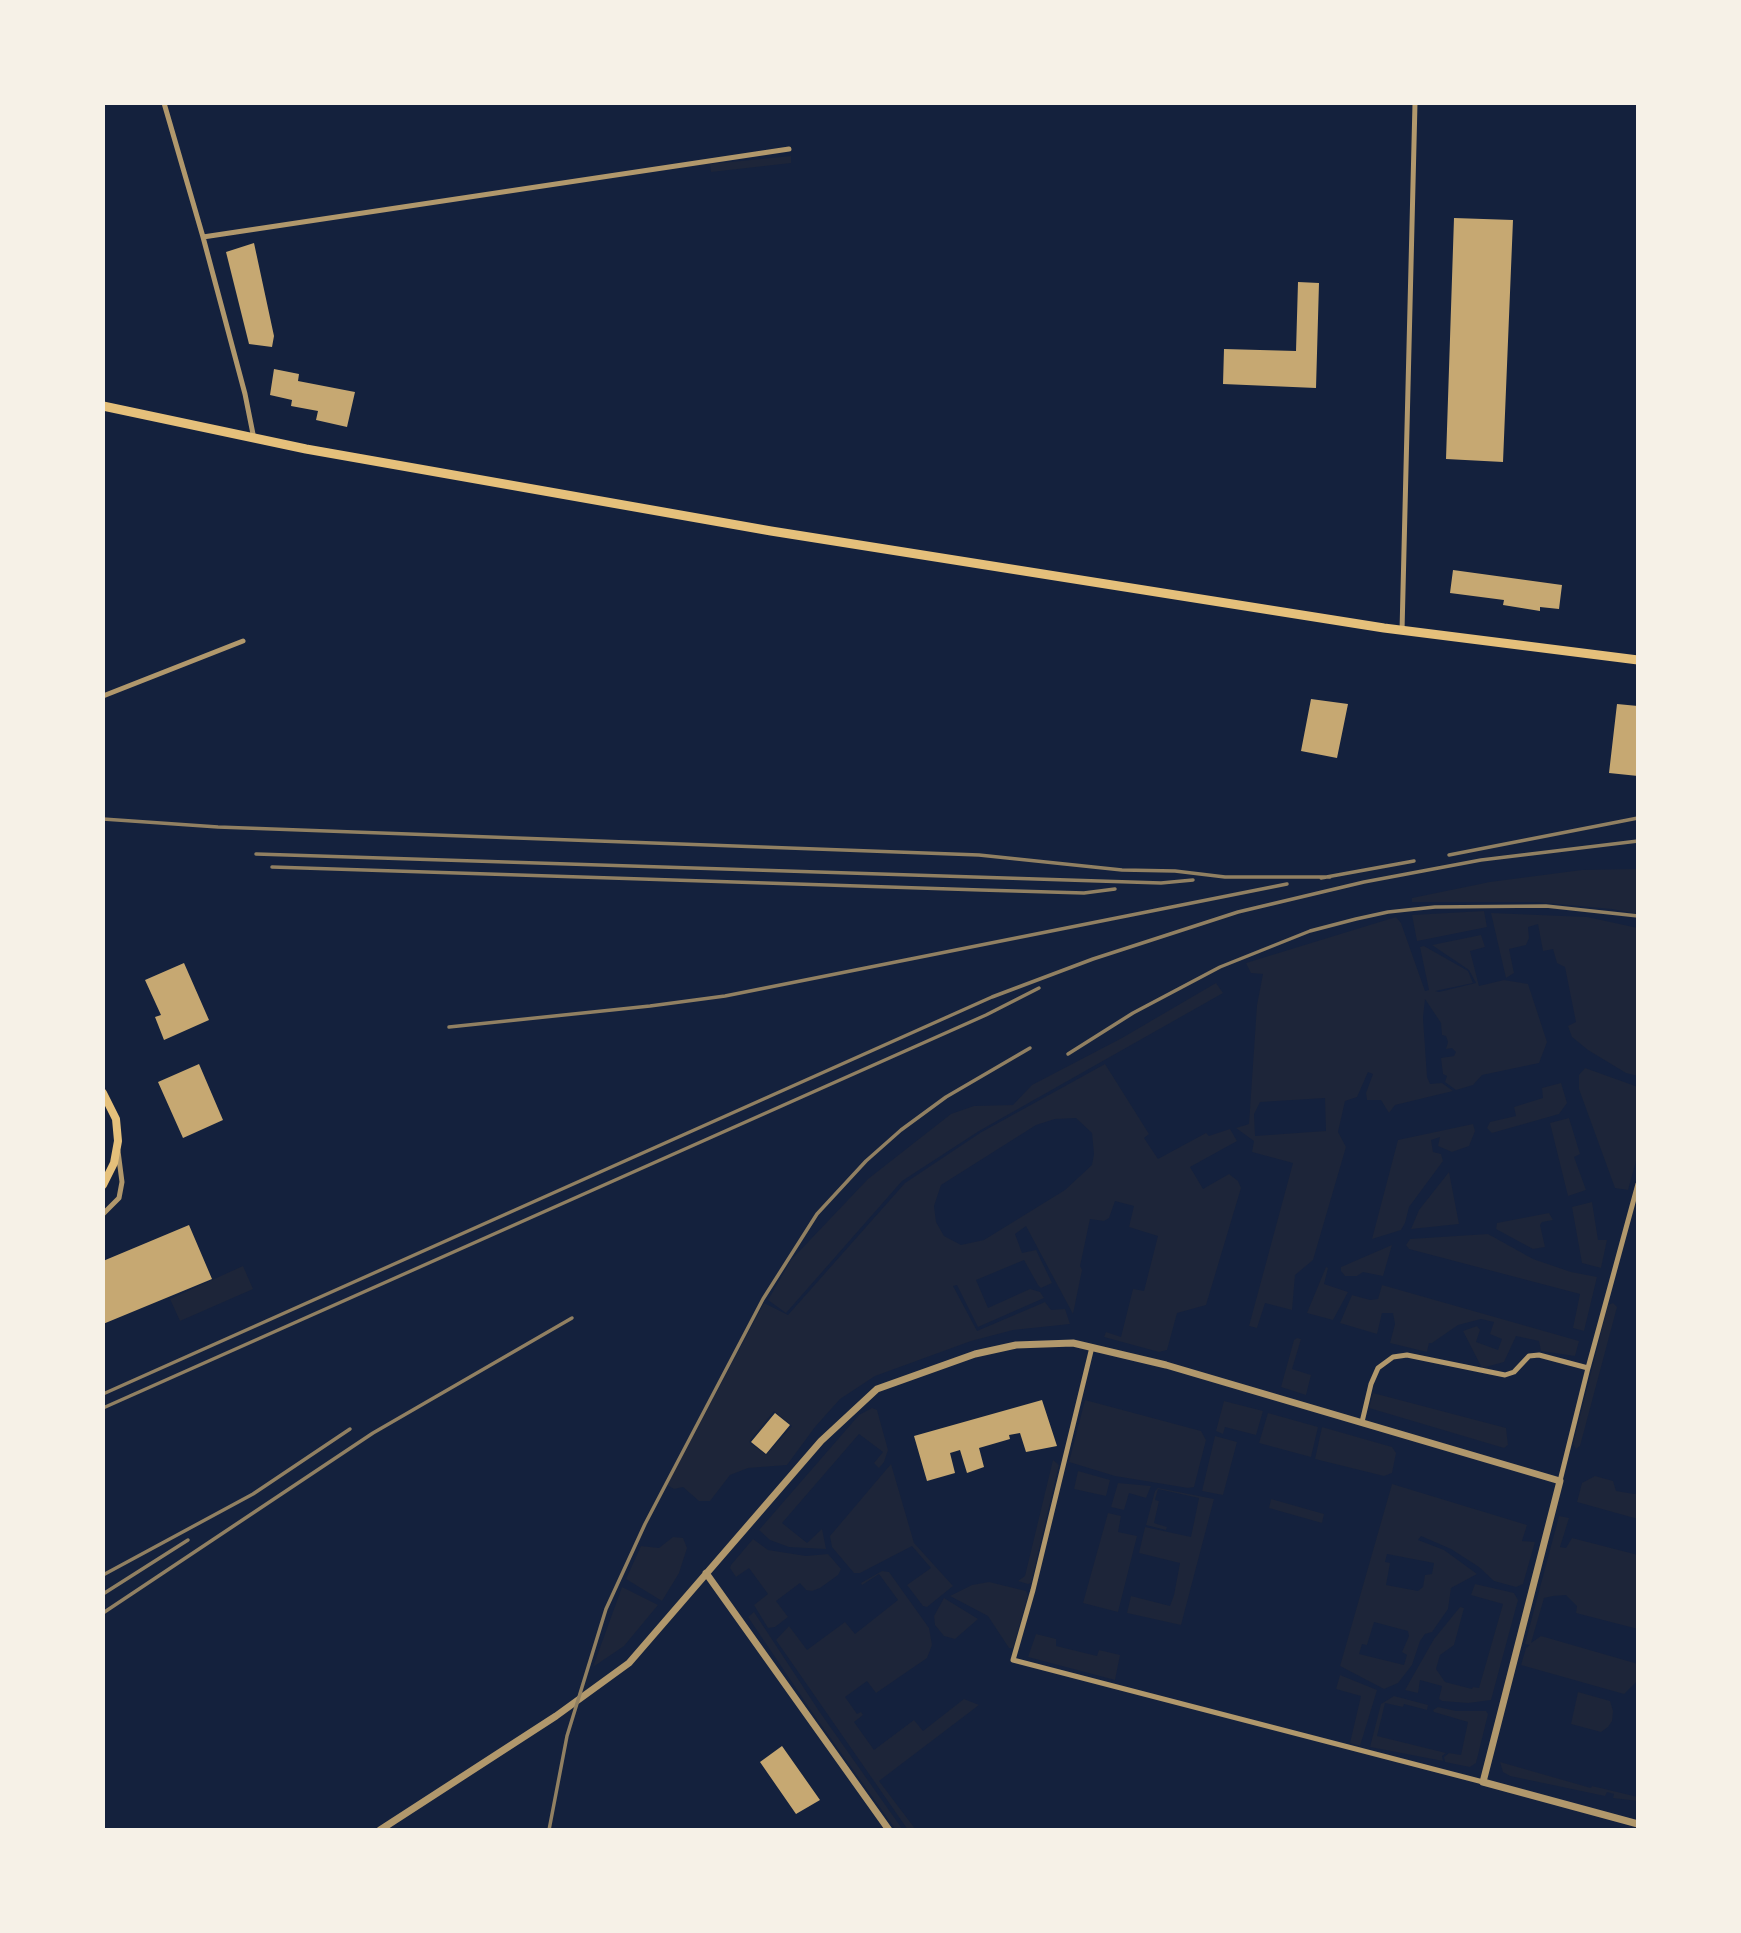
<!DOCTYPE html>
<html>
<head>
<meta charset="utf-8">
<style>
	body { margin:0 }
	#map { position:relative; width:1741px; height:1933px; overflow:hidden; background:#14213d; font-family:Lato,sans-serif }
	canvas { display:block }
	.frame { position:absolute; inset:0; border:105px solid #f6f1e7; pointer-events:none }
</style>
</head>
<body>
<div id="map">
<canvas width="1741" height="1933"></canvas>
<div class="frame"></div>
</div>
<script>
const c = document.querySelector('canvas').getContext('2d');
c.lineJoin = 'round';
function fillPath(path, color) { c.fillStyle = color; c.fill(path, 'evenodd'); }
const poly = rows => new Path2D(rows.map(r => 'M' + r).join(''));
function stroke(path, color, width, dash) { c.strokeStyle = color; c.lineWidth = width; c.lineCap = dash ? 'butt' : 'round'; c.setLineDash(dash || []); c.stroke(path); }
fillPath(poly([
	[791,156,791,163,711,172,710,164],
	[1638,869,1638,914,1612,909,1535,902,1412,902,1412,898,1490,882,1582,870],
	[1484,911,1487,927,1417,941,1412,915],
	[1491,913,1587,917,1638,928,1638,1076,1626,1073,1588,1050,1572,1037,1568,1026,1576,1022,1565,967,1557,963,1553,949,1543,951,1538,924,1528,927,1529,938,1526,945,1509,949,1514,973,1506,978],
	[1396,917,1401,923,1425,991,1429,990,1420,947,1424,946,1468,971,1473,983,1435,991,1439,992,1476,983,1469,970,1432,945,1481,935,1485,947,1470,951,1479,986,1504,980,1528,984,1547,1042,1539,1063,1482,1075,1473,1085,1456,1090,1445,1082,1447,1076,1443,1074,1441,1058,1454,1056,1456,1052,1452,1048,1446,1049,1448,1042,1446,1036,1442,1035,1441,1023,1425,999,1423,1018,1427,1077,1430,1084,1442,1083,1453,1091,1395,1105,1389,1113,1381,1100,1367,1100,1366,1093,1373,1074,1368,1072,1357,1097,1345,1101,1338,1132,1346,1147,1313,1260,1295,1275,1292,1310,1265,1303,1257,1328,1249,1326,1293,1163,1252,1152,1254,1141,1236,1128,1249,1124,1257,1005,1263,974,1251,973,1246,963],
	[1325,1098,1326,1131,1255,1136,1254,1114,1260,1102],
	[1216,983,1223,993,979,1131,902,1181,786,1313,768,1300,791,1260,868,1179,951,1114,974,1106,1013,1105,1032,1085,1122,1038],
	[1105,1064,1149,1134,1144,1138,1158,1159,1206,1133,1209,1136,1230,1129,1237,1141,1190,1167,1203,1189,1229,1174,1238,1181,1241,1188,1206,1305,1177,1313,1167,1350,1159,1352,1104,1337,1106,1332,1121,1337,1133,1289,1144,1291,1158,1236,1129,1227,1134,1206,1115,1201,1109,1218,1104,1221,1090,1219,1080,1266,1082,1270,1073,1314,1026,1226,1015,1234,1022,1253,1036,1250,1052,1283,1041,1288,1038,1285,1024,1260,976,1280,988,1308,1030,1289,1040,1292,1044,1298,978,1327,957,1285,953,1286,977,1331,1045,1302,1051,1310,1065,1309,1070,1324,1013,1330,971,1341,875,1376,840,1399,815,1427,787,1465,748,1468,730,1475,710,1501,699,1501,683,1487,674,1489,667,1485,764,1303,788,1315,905,1183,980,1133],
	[1076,1118,1092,1133,1094,1154,1092,1165,1065,1190,984,1240,961,1245,944,1236,936,1222,934,1206,941,1185,1036,1125,1055,1119],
	[774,1411,792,1426,766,1455,749,1442],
	[1585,1068,1638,1087,1638,1154,1628,1190,1615,1188,1579,1089,1579,1075],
	[1561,1083,1567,1103,1559,1114,1492,1133,1487,1128,1490,1122,1516,1116,1514,1107,1543,1098,1542,1088],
	[1569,1118,1580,1154,1574,1157,1586,1190,1568,1196,1550,1123],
	[1473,1124,1475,1131,1469,1146,1452,1152,1438,1146,1440,1137,1431,1140,1433,1152,1441,1154,1443,1161,1409,1207,1405,1223,1401,1230,1372,1239,1398,1140],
	[1449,1172,1459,1224,1411,1229,1419,1210],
	[1592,1202,1598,1240,1607,1240,1601,1268,1582,1263,1572,1207],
	[1549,1213,1553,1220,1542,1222,1540,1225,1545,1247,1533,1249,1496,1229,1497,1223],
	[1488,1234,1533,1259,1571,1272,1597,1277,1584,1331,1573,1328,1580,1294,1409,1249,1406,1245,1410,1239],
	[1392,1245,1383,1276,1363,1272,1357,1276,1345,1276,1341,1271,1341,1267],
	[243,1266,253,1289,180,1321,170,1299],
	[1326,1267,1328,1268,1324,1284,1348,1292,1333,1320,1307,1313],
	[1382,1285,1579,1341,1575,1356,1541,1351,1539,1341,1516,1336,1504,1362,1482,1368,1463,1331,1477,1326,1480,1330,1476,1342,1498,1350,1502,1339,1490,1334,1494,1322,1481,1319,1458,1325,1432,1343,1429,1343,1427,1352,1390,1343,1395,1324,1393,1313,1382,1313,1377,1334,1340,1323,1352,1295,1370,1300,1378,1299],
	[1613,1303,1617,1307,1580,1446,1576,1449,1573,1444,1608,1305],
	[1297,1338,1301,1339,1292,1369,1311,1375,1306,1395,1281,1387,1294,1340],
	[1373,1393,1506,1428,1508,1445,1504,1448,1369,1408],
	[1085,1400,1201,1431,1206,1440,1194,1487,1188,1488,1115,1476,1069,1462],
	[1224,1401,1263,1411,1256,1435,1225,1427,1223,1434,1216,1431],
	[872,1408,877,1410,888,1450,884,1462,879,1468,874,1463,883,1452,859,1434,782,1523,807,1543,822,1529,826,1549,789,1547,770,1540,759,1530,859,1415],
	[1268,1413,1318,1427,1311,1457,1259,1443],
	[1322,1427,1392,1447,1396,1453,1392,1473,1384,1476,1315,1459],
	[1215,1436,1237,1442,1223,1495,1202,1491],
	[1053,1460,1059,1465,1031,1583,1028,1584,1018,1581,1025,1576],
	[891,1464,914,1543,953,1586,927,1607,923,1606,907,1585,931,1568,912,1546,860,1573,854,1573,832,1547,830,1536],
	[1078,1471,1110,1480,1106,1496,1074,1489],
	[1595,1476,1613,1481,1616,1491,1634,1494,1638,1493,1638,1519,1577,1502,1582,1483],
	[1118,1483,1151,1486,1146,1498,1129,1493,1124,1510,1111,1507],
	[1392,1484,1527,1525,1522,1541,1535,1542,1523,1584,1516,1587,1494,1581,1479,1567,1451,1549,1421,1536,1418,1540,1444,1550,1477,1574,1451,1588,1448,1609,1432,1632,1425,1634,1420,1641,1412,1665,1398,1683,1384,1689,1340,1666],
	[1387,1554,1434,1563,1432,1574,1425,1575,1423,1587,1418,1591,1386,1585,1390,1563,1385,1562],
	[1374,1622,1408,1631,1409,1636,1402,1652,1407,1655,1404,1665,1359,1654,1362,1644,1367,1645],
	[1158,1488,1214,1499,1181,1625,1127,1613,1131,1596,1170,1606,1174,1595,1180,1563,1139,1553,1145,1527,1191,1537,1199,1498,1158,1489,1155,1500,1159,1501,1154,1523,1167,1527,1166,1530,1146,1525,1155,1491],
	[1271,1499,1324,1514,1322,1523,1269,1508],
	[1108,1513,1121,1516,1118,1532,1137,1536,1118,1612,1083,1603],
	[1559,1516,1569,1518,1560,1547,1566,1548,1572,1538,1638,1555,1638,1629,1576,1613,1577,1606,1566,1595,1553,1596,1544,1598,1531,1643,1541,1636,1638,1664,1638,1680,1624,1694,1521,1665,1526,1648,1530,1645,1525,1644],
	[673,1537,683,1538,687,1548,679,1573,662,1601,626,1579,641,1546,659,1548],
	[753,1539,768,1550,806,1556,828,1554,841,1569,838,1575,820,1588,812,1591,806,1590,800,1583,776,1601,788,1617,775,1627,768,1628,754,1605,768,1594,749,1568,736,1577,730,1568,731,1565],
	[882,1571,889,1572,929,1628,932,1645,927,1658,876,1693,867,1681,845,1697,857,1714,861,1712,863,1715,854,1722,874,1750,914,1720,923,1731,964,1699,979,1705,879,1781,916,1830,908,1830,776,1640,789,1626,807,1650,845,1622,855,1634,898,1600,879,1574,862,1585,861,1583],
	[989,1582,1026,1591,1028,1595,1013,1648,1009,1648,988,1616,950,1596,972,1585],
	[1475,1584,1514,1593,1518,1600,1491,1700,1468,1703,1442,1701,1439,1699,1442,1686,1420,1680,1418,1693,1405,1690,1434,1639,1460,1607,1464,1608,1454,1645,1440,1655,1436,1669,1445,1682,1472,1689,1473,1687,1479,1688,1503,1604,1471,1595],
	[622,1587,658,1605,624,1646,593,1667],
	[944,1598,978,1619,955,1639,944,1636,935,1625,934,1616],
	[754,1612,819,1711,903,1830,896,1830,814,1715,748,1617],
	[1036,1634,1056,1639,1056,1646,1097,1656,1099,1650,1120,1655,1115,1680,1028,1657],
	[1340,1675,1377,1690,1360,1746,1350,1743,1361,1696,1336,1689],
	[1578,1692,1610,1701,1613,1711,1612,1721,1608,1727,1601,1732,1571,1724],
	[1394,1696,1428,1705,1427,1710,1404,1704,1403,1707,1385,1703,1377,1736,1446,1753,1442,1756,1443,1761,1370,1747,1381,1704],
	[1438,1707,1456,1711,1486,1711,1488,1714,1476,1763,1470,1767,1445,1762,1444,1757,1449,1753,1461,1755,1468,1722,1434,1712,1433,1710],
	[1500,1762,1591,1788,1592,1786,1638,1797,1638,1801,1613,1798,1614,1794,1607,1792,1605,1796,1510,1776,1503,1772]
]), '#1d2539');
fillPath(poly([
	[1454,218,1513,220,1503,462,1446,459],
	[254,243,274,336,272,347,249,344,226,252],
	[1298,282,1319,283,1316,388,1223,384,1224,349,1296,351],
	[274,369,299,374,298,381,355,392,347,427,316,420,318,411,291,406,292,400,270,395],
	[1453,570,1562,585,1559,609,1540,607,1540,611,1503,605,1504,600,1450,593],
	[1311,699,1348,704,1337,758,1301,751],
	[1617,704,1638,706,1638,776,1609,773],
	[184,963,209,1020,164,1040,155,1017,161,1015,145,980],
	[199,1064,223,1120,183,1138,158,1082],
	[189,1225,212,1279,103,1324,103,1261],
	[1042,1400,1057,1446,1026,1452,1020,1433,1009,1435,1010,1439,979,1448,984,1467,967,1473,960,1450,950,1453,955,1473,927,1481,914,1436],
	[775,1413,790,1425,766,1454,751,1442],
	[782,1746,820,1800,796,1814,760,1762]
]), '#c6a872');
stroke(poly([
	[164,103,203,237,245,394,254,439],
	[203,237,789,149],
	[1402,631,1415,103],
	[103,696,243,641],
	[103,1214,119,1198,122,1182,118,1151],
	[1092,1347,1033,1590,1013,1660,1483,1782],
	[1362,1422,1371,1384,1378,1368,1393,1357,1407,1355,1505,1375,1514,1372,1529,1356,1539,1355,1588,1368],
	[1560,1481,1588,1368,1638,1184]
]), '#b1986c', 5);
stroke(poly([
	[706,1573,889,1830],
	[380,1830,556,1716,629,1663,821,1441,877,1389,975,1354,1016,1345,1073,1343,1166,1365,1560,1481,1483,1782,1638,1824]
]), '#b1986c', 7);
stroke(poly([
	[103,1093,116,1119,118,1141,114,1163,103,1185]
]), '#e5c07b', 8);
stroke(poly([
	[103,406,306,449,771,531,1384,628,1638,660]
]), '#e5c07b', 9);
stroke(poly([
	[103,819,218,827,979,855,1122,870,1175,871,1225,877,1330,877],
	[256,854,1161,883,1193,880],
	[1449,855,1638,818],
	[272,867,981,890,1084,893,1115,889],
	[1321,878,1414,861],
	[449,1027,650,1006,725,996,1287,884],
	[1068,1054,1133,1013,1220,967,1310,931,1356,919,1388,912,1435,907,1546,906,1638,916],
	[103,1394,992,997,1093,959,1238,912,1364,882,1481,860,1638,841],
	[103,1408,986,1015,1039,988],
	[103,1575,253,1494,350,1429],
	[103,1594,188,1540],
	[103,1613,373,1433,572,1318],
	[549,1830,567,1736,606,1609,645,1524,763,1299,817,1214,866,1161,901,1130,946,1097,1030,1048]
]), '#918062', 3.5);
</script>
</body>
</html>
